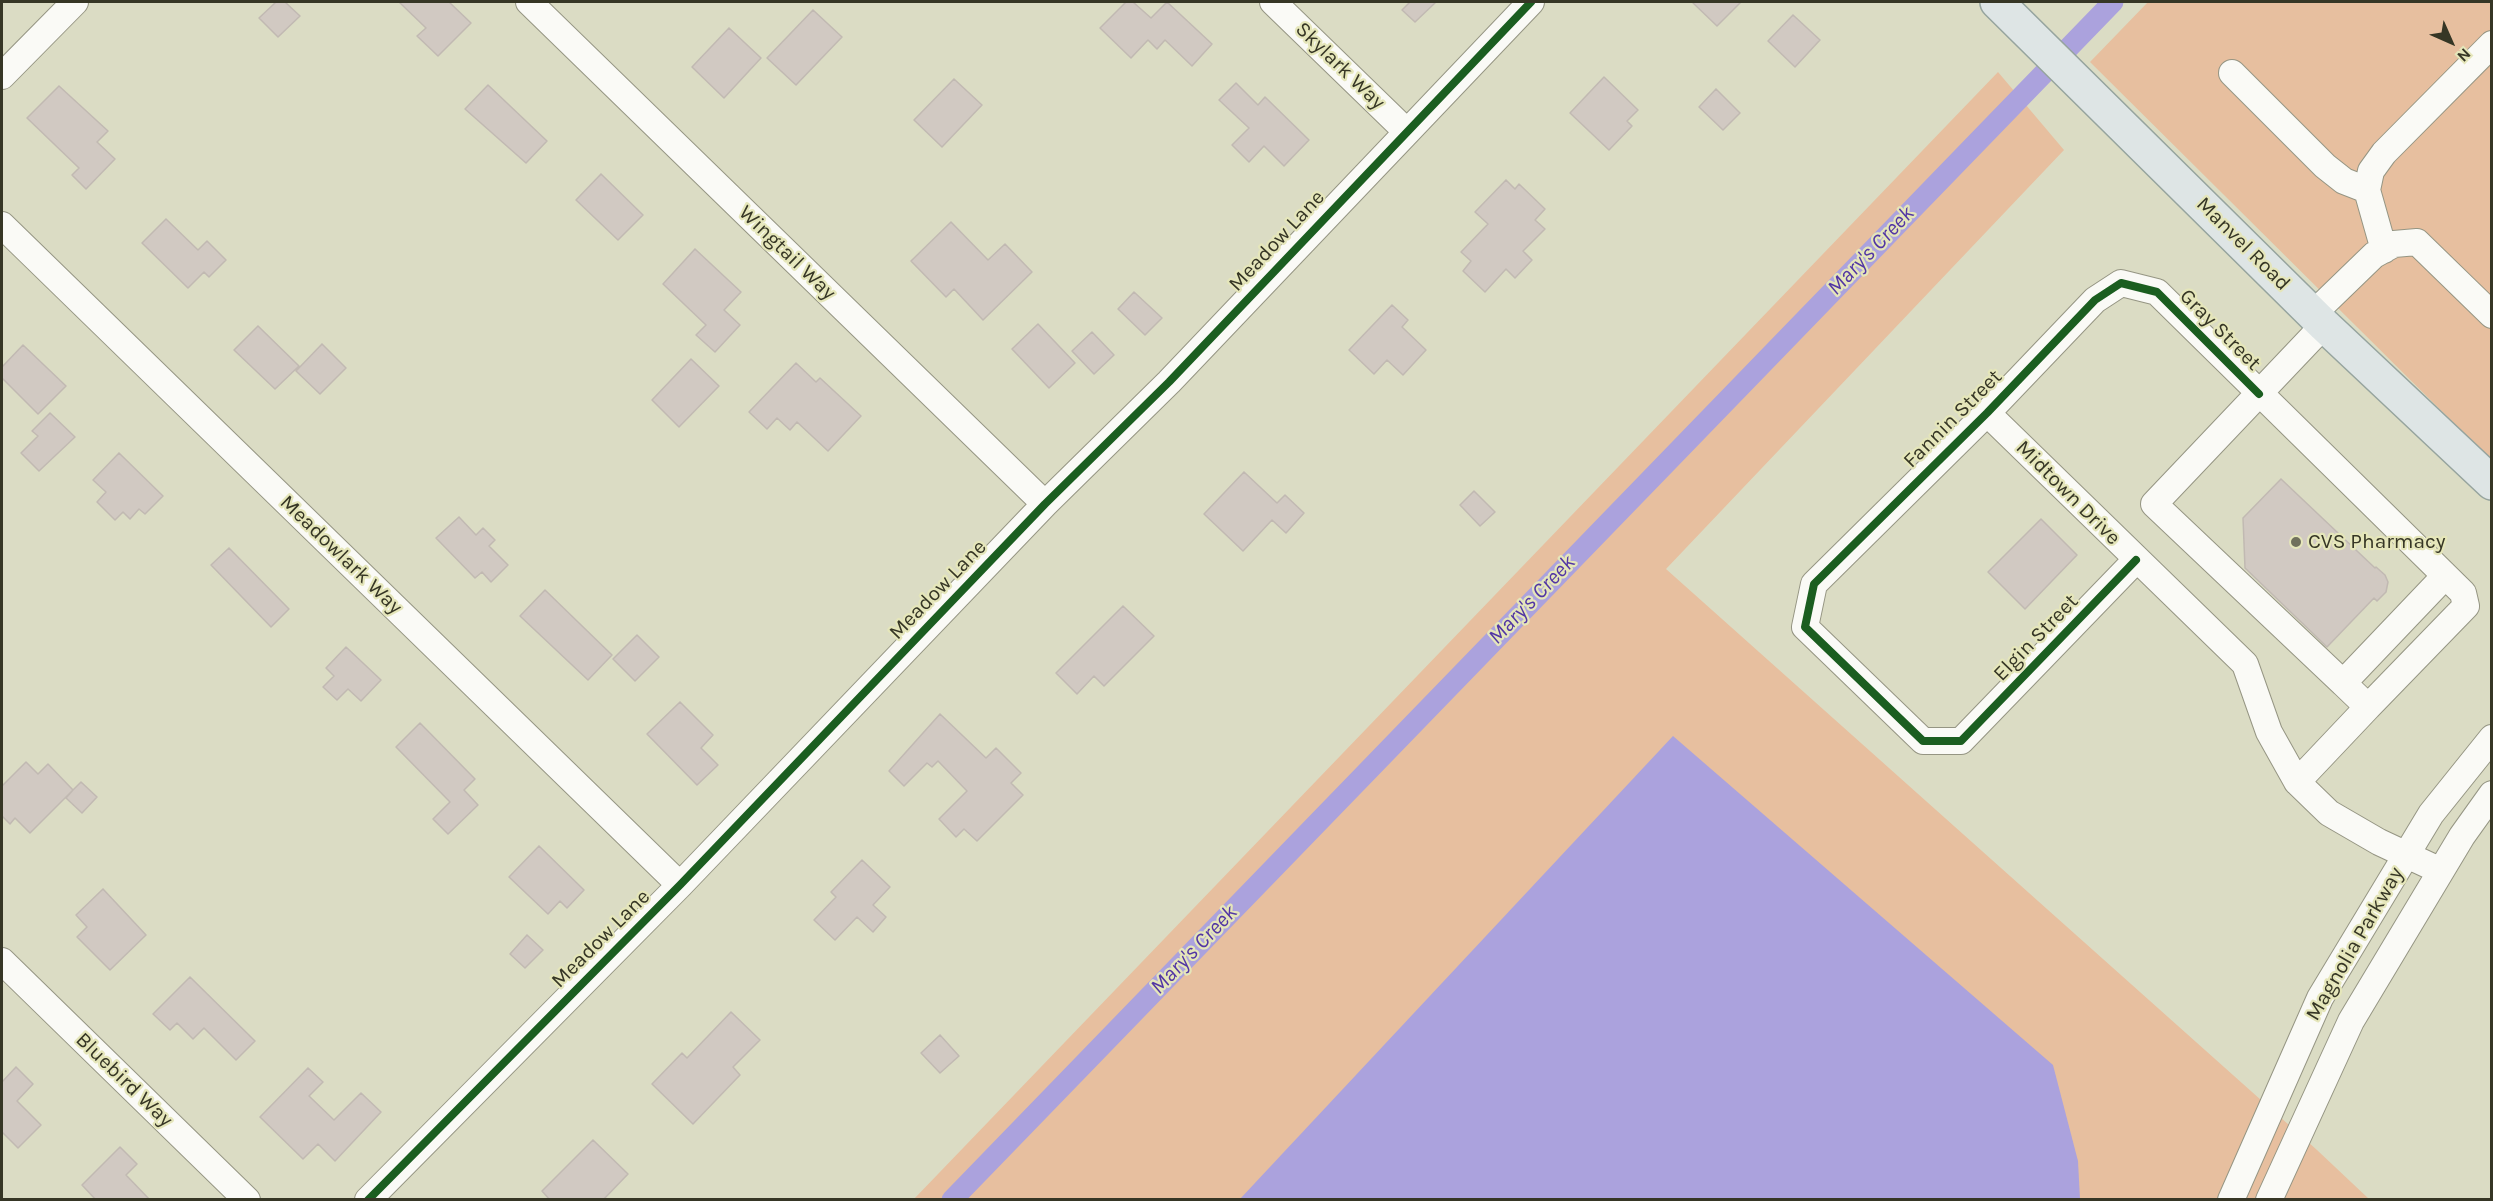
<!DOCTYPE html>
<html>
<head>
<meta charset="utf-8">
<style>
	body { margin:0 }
	#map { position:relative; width:2493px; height:1201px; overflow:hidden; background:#dbdcc4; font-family:Karla,sans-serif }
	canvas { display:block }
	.frame { position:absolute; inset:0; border:3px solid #363625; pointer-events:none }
	.north { position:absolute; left:2421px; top:12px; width:60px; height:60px; -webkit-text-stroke:4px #e5e6ba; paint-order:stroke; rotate:135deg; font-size:16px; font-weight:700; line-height:24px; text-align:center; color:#363625 }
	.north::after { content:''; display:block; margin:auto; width:21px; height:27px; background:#363625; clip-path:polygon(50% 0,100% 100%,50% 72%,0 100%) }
</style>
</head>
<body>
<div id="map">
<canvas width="2493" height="1201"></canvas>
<div class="frame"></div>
<div class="north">N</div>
</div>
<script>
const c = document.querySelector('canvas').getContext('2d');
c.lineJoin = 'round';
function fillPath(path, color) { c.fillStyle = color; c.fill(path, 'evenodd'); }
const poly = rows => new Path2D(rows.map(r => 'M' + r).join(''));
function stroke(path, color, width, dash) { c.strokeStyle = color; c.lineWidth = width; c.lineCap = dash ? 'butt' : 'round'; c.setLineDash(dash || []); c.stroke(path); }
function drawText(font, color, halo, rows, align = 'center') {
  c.font = font + ' Karla,sans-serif'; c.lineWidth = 4.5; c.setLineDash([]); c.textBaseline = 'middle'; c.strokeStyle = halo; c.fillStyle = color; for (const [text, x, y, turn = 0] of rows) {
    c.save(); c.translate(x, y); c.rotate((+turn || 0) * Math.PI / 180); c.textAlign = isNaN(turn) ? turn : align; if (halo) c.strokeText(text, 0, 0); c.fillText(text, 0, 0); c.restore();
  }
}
fillPath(poly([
	[2148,2,2491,2,2491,460,2090,62],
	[1998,72,2064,150,1666,569,2317,1150,2369,1199,913,1200]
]), '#e7bf9f');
fillPath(poly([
	[1673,736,2053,1065,2078,1161,2080,1199,1240,1199]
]), '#aba2dd');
stroke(poly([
	[952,1200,2113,2]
]), '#aba2dd', 21);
const building = poly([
	[276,2,285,2,300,16,278,37,259,18,276,2],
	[399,2,449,2,471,23,438,56,417,36,426,28,399,2],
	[1126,2,1133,2,1151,18,1167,2,1212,44,1192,66,1165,40,1157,49,1148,40,1131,58,1100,28,1126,2],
	[1410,2,1436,2,1415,22,1402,10,1410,2],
	[1692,2,1741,2,1717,26,1692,2],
	[813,10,842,37,796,85,767,58,813,10],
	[1793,15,1820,40,1795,67,1768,41,1793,15],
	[729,28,761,58,724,98,692,67,729,28],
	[1604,77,1638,110,1627,121,1632,126,1609,150,1570,113,1604,77],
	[954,79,982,105,942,147,914,120,954,79],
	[1236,83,1258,105,1265,97,1309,140,1284,166,1264,146,1249,162,1232,145,1249,128,1219,100,1236,83],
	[488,85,547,141,526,163,465,109,488,85],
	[59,86,108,131,97,142,115,159,86,189,72,175,79,168,27,118,59,86],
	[1716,89,1740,113,1723,130,1699,107,1716,89],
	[601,174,643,215,618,240,576,200,601,174],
	[1506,180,1515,189,1519,184,1545,209,1535,220,1545,229,1523,251,1532,260,1515,278,1506,269,1485,292,1463,271,1471,261,1461,252,1488,224,1475,212,1506,180],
	[166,219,198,250,207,241,226,260,209,277,204,272,188,288,142,243,166,219],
	[951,222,988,260,1005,244,1032,272,983,320,954,289,946,297,911,261,951,222],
	[695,249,741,292,724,310,740,325,715,352,696,335,706,325,663,284,695,249],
	[1134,292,1162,318,1145,335,1118,309,1134,292],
	[1392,305,1408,320,1402,327,1426,350,1403,375,1387,360,1374,374,1349,350,1392,305],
	[1038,324,1075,363,1049,388,1012,349,1038,324],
	[258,326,299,366,275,389,234,350,258,326],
	[1092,332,1114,355,1094,374,1072,351,1092,332],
	[322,344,346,368,320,394,296,371,322,344],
	[23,345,66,386,38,414,2,378,2,367,23,345],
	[691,359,719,386,679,427,652,400,691,359],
	[796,363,816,382,820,378,861,416,828,451,797,422,790,430,777,418,767,429,749,412,796,363],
	[50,413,75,437,39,471,21,453,38,436,32,431,50,413],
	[119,453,163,496,145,514,139,509,130,519,123,512,115,520,97,502,106,492,93,480,119,453],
	[1244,472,1277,503,1285,495,1304,513,1286,533,1272,520,1243,551,1204,514,1244,472],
	[2281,479,2375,568,2376,567,2385,575,2388,582,2386,592,2377,601,2374,598,2327,647,2245,568,2243,518,2281,479],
	[1474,491,1495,512,1480,526,1460,505,1474,491],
	[459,517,476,535,483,528,495,540,489,546,508,565,491,582,482,572,475,578,436,538,459,517],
	[2041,519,2077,555,2025,609,1988,572,2041,519],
	[229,548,289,609,271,627,211,565,229,548],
	[545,590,612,655,588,680,520,616,545,590],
	[1123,606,1154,636,1104,686,1094,676,1077,694,1056,673,1123,606],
	[637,635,659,657,635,681,613,659,637,635],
	[346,647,381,680,361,701,348,689,337,700,323,687,334,676,326,668,346,647],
	[680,702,713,735,701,748,718,765,697,785,647,734,680,702],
	[940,714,986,758,996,748,1021,773,1011,783,1023,795,977,841,964,829,956,837,939,819,967,791,938,761,932,767,927,763,904,786,889,771,940,714],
	[420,723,475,779,464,790,478,805,448,834,433,819,450,802,396,747,420,723],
	[26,762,38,774,48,764,73,790,81,782,97,797,82,813,66,798,73,790,30,833,15,818,10,824,2,816,2,786,26,762],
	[539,846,584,890,567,908,560,901,548,914,509,877,539,846],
	[862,860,890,887,873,905,886,917,873,932,857,917,835,940,814,920,836,897,831,892,862,860],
	[103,889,146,935,110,970,77,937,87,927,76,915,103,889],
	[527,935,543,950,525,968,510,954,527,935],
	[190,977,255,1041,236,1060,204,1028,193,1039,177,1023,170,1030,153,1014,190,977],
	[731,1012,760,1040,733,1067,740,1075,693,1124,652,1084,682,1053,687,1058,731,1012],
	[940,1035,959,1056,940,1073,921,1053,940,1035],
	[16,1067,33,1084,17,1101,41,1125,18,1148,2,1132,2,1082,16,1067],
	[308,1068,323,1082,309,1096,334,1120,361,1093,381,1112,335,1161,318,1144,303,1159,260,1117,308,1068],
	[593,1140,628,1174,603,1200,550,1200,542,1191,593,1140],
	[120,1147,137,1164,126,1175,150,1200,96,1200,82,1185,120,1147]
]);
fillPath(building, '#d1c9c2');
stroke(building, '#c1b9b2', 1.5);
const minor = poly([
	[529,2,1045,504],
	[1273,2,1406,131],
	[2232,73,2325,166,2344,181,2367,190],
	[2,76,75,2],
	[2,225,680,885],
	[2384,250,2367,190,2371,171,2384,153,2492,44],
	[2313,314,2374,255,2394,244,2417,242,2492,315],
	[2324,325,2154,504,2343,683],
	[1987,413,2245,664,2269,732,2297,782,2329,813,2379,842,2441,871],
	[2136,560,1961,741,1923,741,1805,627,1814,584,1987,413,2095,300,2121,283,2157,292,2463,593,2466,606,2368,707],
	[2297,782,2368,707,2343,683,2445,576],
	[2,961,247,1200],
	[368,1200,680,885,1045,504,1169,382,1531,2],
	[2231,1200,2320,998,2431,814,2492,738],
	[2269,1200,2351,1021,2462,836,2492,794]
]);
const major = poly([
	[1997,2,2324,325,2492,483]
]);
stroke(minor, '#959583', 28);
stroke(major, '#96a49e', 36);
stroke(minor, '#fafaf6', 26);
stroke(major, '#dee5e5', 33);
stroke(poly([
	[2136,560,1961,741,1923,741,1805,627,1814,584,1987,413,2095,300,2121,283,2157,292,2259,394],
	[368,1200,680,885,1045,504,1169,382,1531,2]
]), '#1b5e20', 8);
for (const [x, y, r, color] of [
	[2296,542,6,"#70705d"]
]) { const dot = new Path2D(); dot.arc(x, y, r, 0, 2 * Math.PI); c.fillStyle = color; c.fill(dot); stroke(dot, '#e5e6ba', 2); }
drawText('21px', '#363625', '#e5e6ba', [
	["Skylark Way",1340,66,44],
	["Meadow Lane",1277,241,-47],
	["Manvel Road",2243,244,45],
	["Wingtail Way",787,253,44],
	["Gray Street",2220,330,45],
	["Fannin Street",1953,419,-45],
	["Midtown Drive",2068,493,45],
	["Meadowlark Way",341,555,44],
	["Meadow Lane",938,590,-46],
	["Elgin Street",2036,638,-46],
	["Meadow Lane",601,939,-45],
	["Magnolia Parkway",2355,944,-60],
	["Bluebird Way",124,1080,44]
]);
drawText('21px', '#363625', '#e5e6ba', [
	["CVS Pharmacy",2308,542]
], 'left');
drawText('italic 22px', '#5236a4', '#e5e6ba', [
	["Mary's Creek",1871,251,-46],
	["Mary's Creek",1532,600,-46],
	["Mary's Creek",1194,950,-46]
]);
</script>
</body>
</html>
